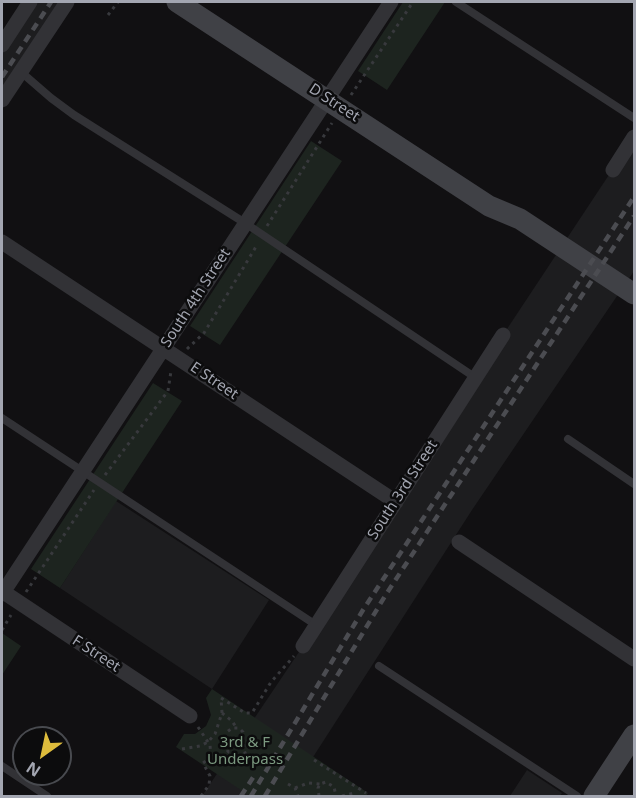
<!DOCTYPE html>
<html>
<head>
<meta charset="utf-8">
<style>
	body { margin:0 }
	#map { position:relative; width:636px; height:798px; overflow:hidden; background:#111012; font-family:"Noto Sans",sans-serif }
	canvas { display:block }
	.frame { position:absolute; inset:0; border:3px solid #a3a6b1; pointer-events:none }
	.north { position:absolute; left:12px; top:726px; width:60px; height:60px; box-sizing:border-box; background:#0c0c0d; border:2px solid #484a4f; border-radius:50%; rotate:213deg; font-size:16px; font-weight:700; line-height:24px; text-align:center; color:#a3a6b1 }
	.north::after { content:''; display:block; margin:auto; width:21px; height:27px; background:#debc3c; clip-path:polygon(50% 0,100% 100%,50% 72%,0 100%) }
</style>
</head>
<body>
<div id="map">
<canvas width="636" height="798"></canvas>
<div class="frame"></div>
<div class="north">N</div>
</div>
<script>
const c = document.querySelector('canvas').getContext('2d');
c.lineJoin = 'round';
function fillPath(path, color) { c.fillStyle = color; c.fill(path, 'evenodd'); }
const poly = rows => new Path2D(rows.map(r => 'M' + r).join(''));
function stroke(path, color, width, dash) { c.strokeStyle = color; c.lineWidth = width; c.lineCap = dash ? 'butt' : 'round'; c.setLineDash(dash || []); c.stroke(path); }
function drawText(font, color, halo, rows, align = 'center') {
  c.font = font + ' "Noto Sans",sans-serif'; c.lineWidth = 5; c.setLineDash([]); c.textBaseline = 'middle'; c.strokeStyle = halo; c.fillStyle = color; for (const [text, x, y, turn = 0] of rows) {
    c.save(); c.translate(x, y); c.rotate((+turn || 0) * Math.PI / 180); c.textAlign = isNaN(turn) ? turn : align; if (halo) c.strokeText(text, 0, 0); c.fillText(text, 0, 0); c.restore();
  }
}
fillPath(poly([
	[30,2,67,2,2,100,2,45],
	[634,137,634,271,472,510,288,796,202,796,303,646,503,335],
	[116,501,269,600,212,689,60,588],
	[527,770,562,793,560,796,510,796]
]), '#1d1d1f');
fillPath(poly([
	[403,2,445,2,387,90,358,71],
	[311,141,342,161,220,345,190,326],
	[153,383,182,401,60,588,31,569],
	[2,633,21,646,2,675],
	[212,689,368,793,366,796,250,796,176,747,184,734,195,734,206,726,211,715,206,698]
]), '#1d241f');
stroke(poly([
	[108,15,118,2],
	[351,95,413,2],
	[267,226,332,123],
	[187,349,204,333,257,245],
	[105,475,168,391,171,371],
	[26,592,94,490],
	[2,630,11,615],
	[222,713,232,721,236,727],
	[198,727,210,745,211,757,223,758,228,752,226,739,227,732,232,728,239,728,243,732,244,750,247,758,250,760],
	[182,749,200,746,208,742,215,734,222,713,221,698,245,713,252,713,271,682,294,656],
	[225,758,247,758],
	[314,760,366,793],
	[288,784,295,788,298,796],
	[295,788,308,783,320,784],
	[201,796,209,785,210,776,203,763,211,757],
	[319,796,318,788,320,784,326,782,334,787,336,796],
	[342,796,354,793,354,796]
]), '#38393d', 3, [3, 4.5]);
stroke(poly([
	[456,2,634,118],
	[21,72,51,98,74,115,245,223,476,378],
	[2,418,316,625],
	[568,439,634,484],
	[379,666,577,796],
	[2,766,47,796]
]), '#323236', 8);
stroke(poly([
	[2,45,30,2],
	[2,100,67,2],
	[613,170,634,137],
	[2,242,396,502],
	[459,542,634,659],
	[2,591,190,716],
	[2,594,391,2],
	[303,646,503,335]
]), '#323236', 15);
stroke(poly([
	[177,2,489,206,520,219,634,294],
	[594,796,634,735]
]), '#404146', 21);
stroke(poly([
	[2,77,51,2],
	[241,796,254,776],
	[251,796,363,610,634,197],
	[265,796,385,596,634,216]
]), '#4b4c51', 4.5, [8, 6]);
drawText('15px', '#a3a6b1', '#0c0c0d', [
	["D Street",334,103,33],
	["South 4th Street",196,298,-57],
	["E Street",214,381,34],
	["South 3rd Street",403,490,-57],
	["F Street",96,654,33]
]);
drawText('15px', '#7c9a81', '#0c0c0d', [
	["3rd & F",245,743],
	["Underpass",245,760]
]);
</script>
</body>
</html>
